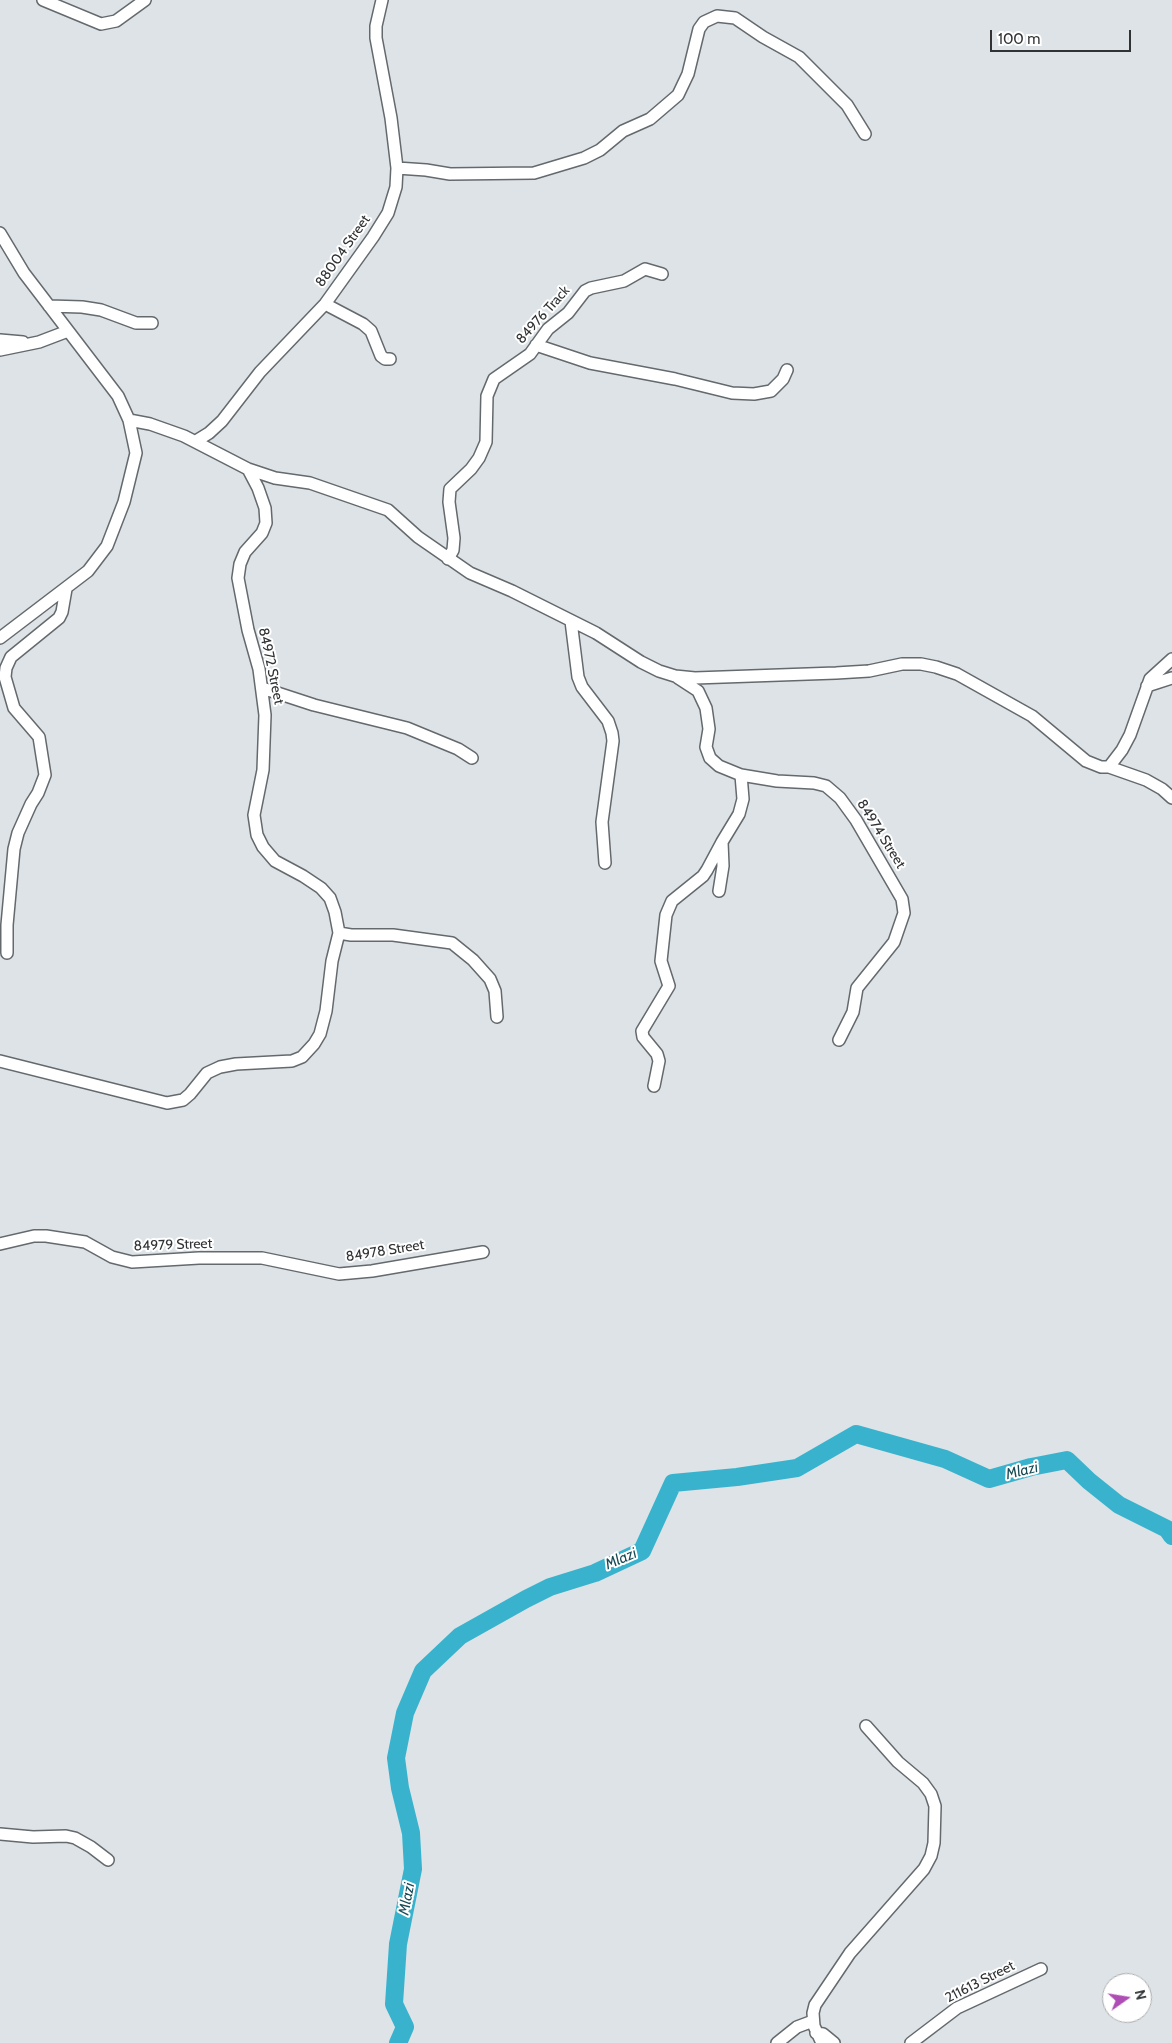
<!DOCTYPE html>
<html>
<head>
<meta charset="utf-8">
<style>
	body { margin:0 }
	#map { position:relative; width:1172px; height:2043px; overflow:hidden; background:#dee3e7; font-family:Cabin,sans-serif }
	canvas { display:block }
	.north { position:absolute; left:1102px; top:1973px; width:50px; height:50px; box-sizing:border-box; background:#fff; border:1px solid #acadae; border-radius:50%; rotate:77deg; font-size:14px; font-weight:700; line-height:20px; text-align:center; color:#303234 }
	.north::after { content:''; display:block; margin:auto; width:18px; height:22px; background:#ae4db4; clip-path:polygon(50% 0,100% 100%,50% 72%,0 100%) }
	.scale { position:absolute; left:990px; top:30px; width:141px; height:22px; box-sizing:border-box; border:2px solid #303234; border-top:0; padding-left:6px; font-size:15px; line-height:18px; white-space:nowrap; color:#303234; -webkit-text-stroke:4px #fff; paint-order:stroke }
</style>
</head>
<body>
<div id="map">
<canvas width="1172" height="2043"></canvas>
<div class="north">N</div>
<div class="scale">100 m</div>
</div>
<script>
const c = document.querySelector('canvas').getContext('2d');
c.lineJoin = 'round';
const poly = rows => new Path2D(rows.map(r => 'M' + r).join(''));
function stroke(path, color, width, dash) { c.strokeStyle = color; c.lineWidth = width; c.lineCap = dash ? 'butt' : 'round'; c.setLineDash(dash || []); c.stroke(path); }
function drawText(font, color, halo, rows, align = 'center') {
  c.font = font + ' Cabin,sans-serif'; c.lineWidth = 4; c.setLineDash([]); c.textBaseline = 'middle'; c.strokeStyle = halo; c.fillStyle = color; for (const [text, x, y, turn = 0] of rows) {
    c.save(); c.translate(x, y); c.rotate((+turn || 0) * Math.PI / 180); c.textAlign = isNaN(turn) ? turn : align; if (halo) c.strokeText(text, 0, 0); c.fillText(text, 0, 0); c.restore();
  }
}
stroke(poly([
	[398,2043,405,2027,394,2004,398,1944,413,1869,411,1833,400,1788,396,1758,405,1713,423,1671,460,1636,526,1599,550,1587,595,1573,642,1551,673,1483,737,1477,797,1468,856,1434,945,1459,989,1479,1031,1467,1067,1460,1089,1481,1119,1505,1167,1529,1172,1536]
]), '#39b3cd', 18);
const minor = poly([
	[43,0,101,24,116,21,145,0],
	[397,168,426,170,450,174,534,173,584,158,600,150,623,131,650,119,678,95,688,74,699,29,704,22,717,16,735,18,763,37,799,57,847,105,865,134],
	[0,233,24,273,118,396,129,420,136,453,124,502,107,546,88,571,0,638],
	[325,304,363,324,371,331,381,356,385,359,390,359],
	[49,306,82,307,101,310,136,323,152,323],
	[0,340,23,342],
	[536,345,590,363,675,379,732,393,754,394,771,391,783,379,787,370],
	[0,350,39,342,68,331],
	[129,420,150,424,184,436,248,469,275,478,310,483,388,510,418,537,470,573,512,591,596,633,641,662,659,671,675,676,695,678,836,673,869,671,902,664,921,664,936,667,957,674,1032,716,1086,761,1101,767,1109,767,1146,780,1162,789,1172,798],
	[196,441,209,433,222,421,260,372,325,304,373,237,388,213,396,187,397,168,391,118,376,38,376,26,382,0],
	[448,559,453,550,454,538,449,502,450,489,471,469,479,458,486,442,487,396,494,379,530,354,548,329,568,313,585,291,591,288,624,281,645,269,662,274],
	[571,621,578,677,582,687,608,721,612,733,613,741,602,822,605,863],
	[678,678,698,691,706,708,709,729,706,747,710,758,719,766,741,775,743,799,739,814,722,842,723,866,719,891],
	[1147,686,1172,678],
	[262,688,314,705,407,728,458,749,472,758],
	[1109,767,1122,750,1130,735,1150,679,1172,659],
	[741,775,777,781,814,783,826,786,840,798,856,820,902,899,904,913,894,942,857,988,853,1012,839,1040],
	[339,933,351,935,393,935,452,943,473,960,490,979,495,991,497,1017],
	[7,953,7,925,14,849,18,833,31,804,38,793,45,775,39,737,14,708,5,677,6,668,11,657,59,618,62,612,66,589],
	[0,1061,167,1103,183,1100,190,1094,207,1073,220,1067,236,1064,292,1061,302,1057,314,1044,320,1034,326,1011,332,961,339,933,335,912,330,898,321,888,303,876,275,861,263,847,257,835,254,815,263,770,265,715,259,669,248,630,238,578,240,564,245,552,262,533,266,523,265,508,258,488,248,469],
	[654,1086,659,1061,657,1054,643,1037,642,1031,669,986,661,961,666,915,672,901,703,876,707,870,722,842],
	[0,1244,34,1236,46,1236,85,1242,112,1257,132,1262,199,1258,262,1258,339,1274,372,1271,483,1252],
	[0,1834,33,1837,66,1836,75,1838,91,1847,108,1860],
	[816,2033,823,2034,834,2043],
	[777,2043,797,2027,813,2021],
	[822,2043,814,2026,813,2013,815,2005,850,1953,924,1869,931,1856,934,1843,935,1806,931,1794,923,1783,898,1762,866,1726],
	[911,2043,957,2008,1041,1969]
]);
stroke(minor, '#64696d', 14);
stroke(minor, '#fff', 11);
drawText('14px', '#303234', '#fff', [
	["88004 Street",343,251,-55],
	["84976 Track",543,315,-48],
	["84972 Street",271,666,78],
	["84974 Street",881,834,58],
	["84979 Street",173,1245,-2],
	["84978 Street",385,1251,-9],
	["211613 Street",980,1982,-27]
]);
drawText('italic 15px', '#184b56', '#fff', [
	["Mlazi",1022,1471,-14],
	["Mlazi",621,1559,-23],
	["Mlazi",407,1899,-79]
]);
</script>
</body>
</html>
